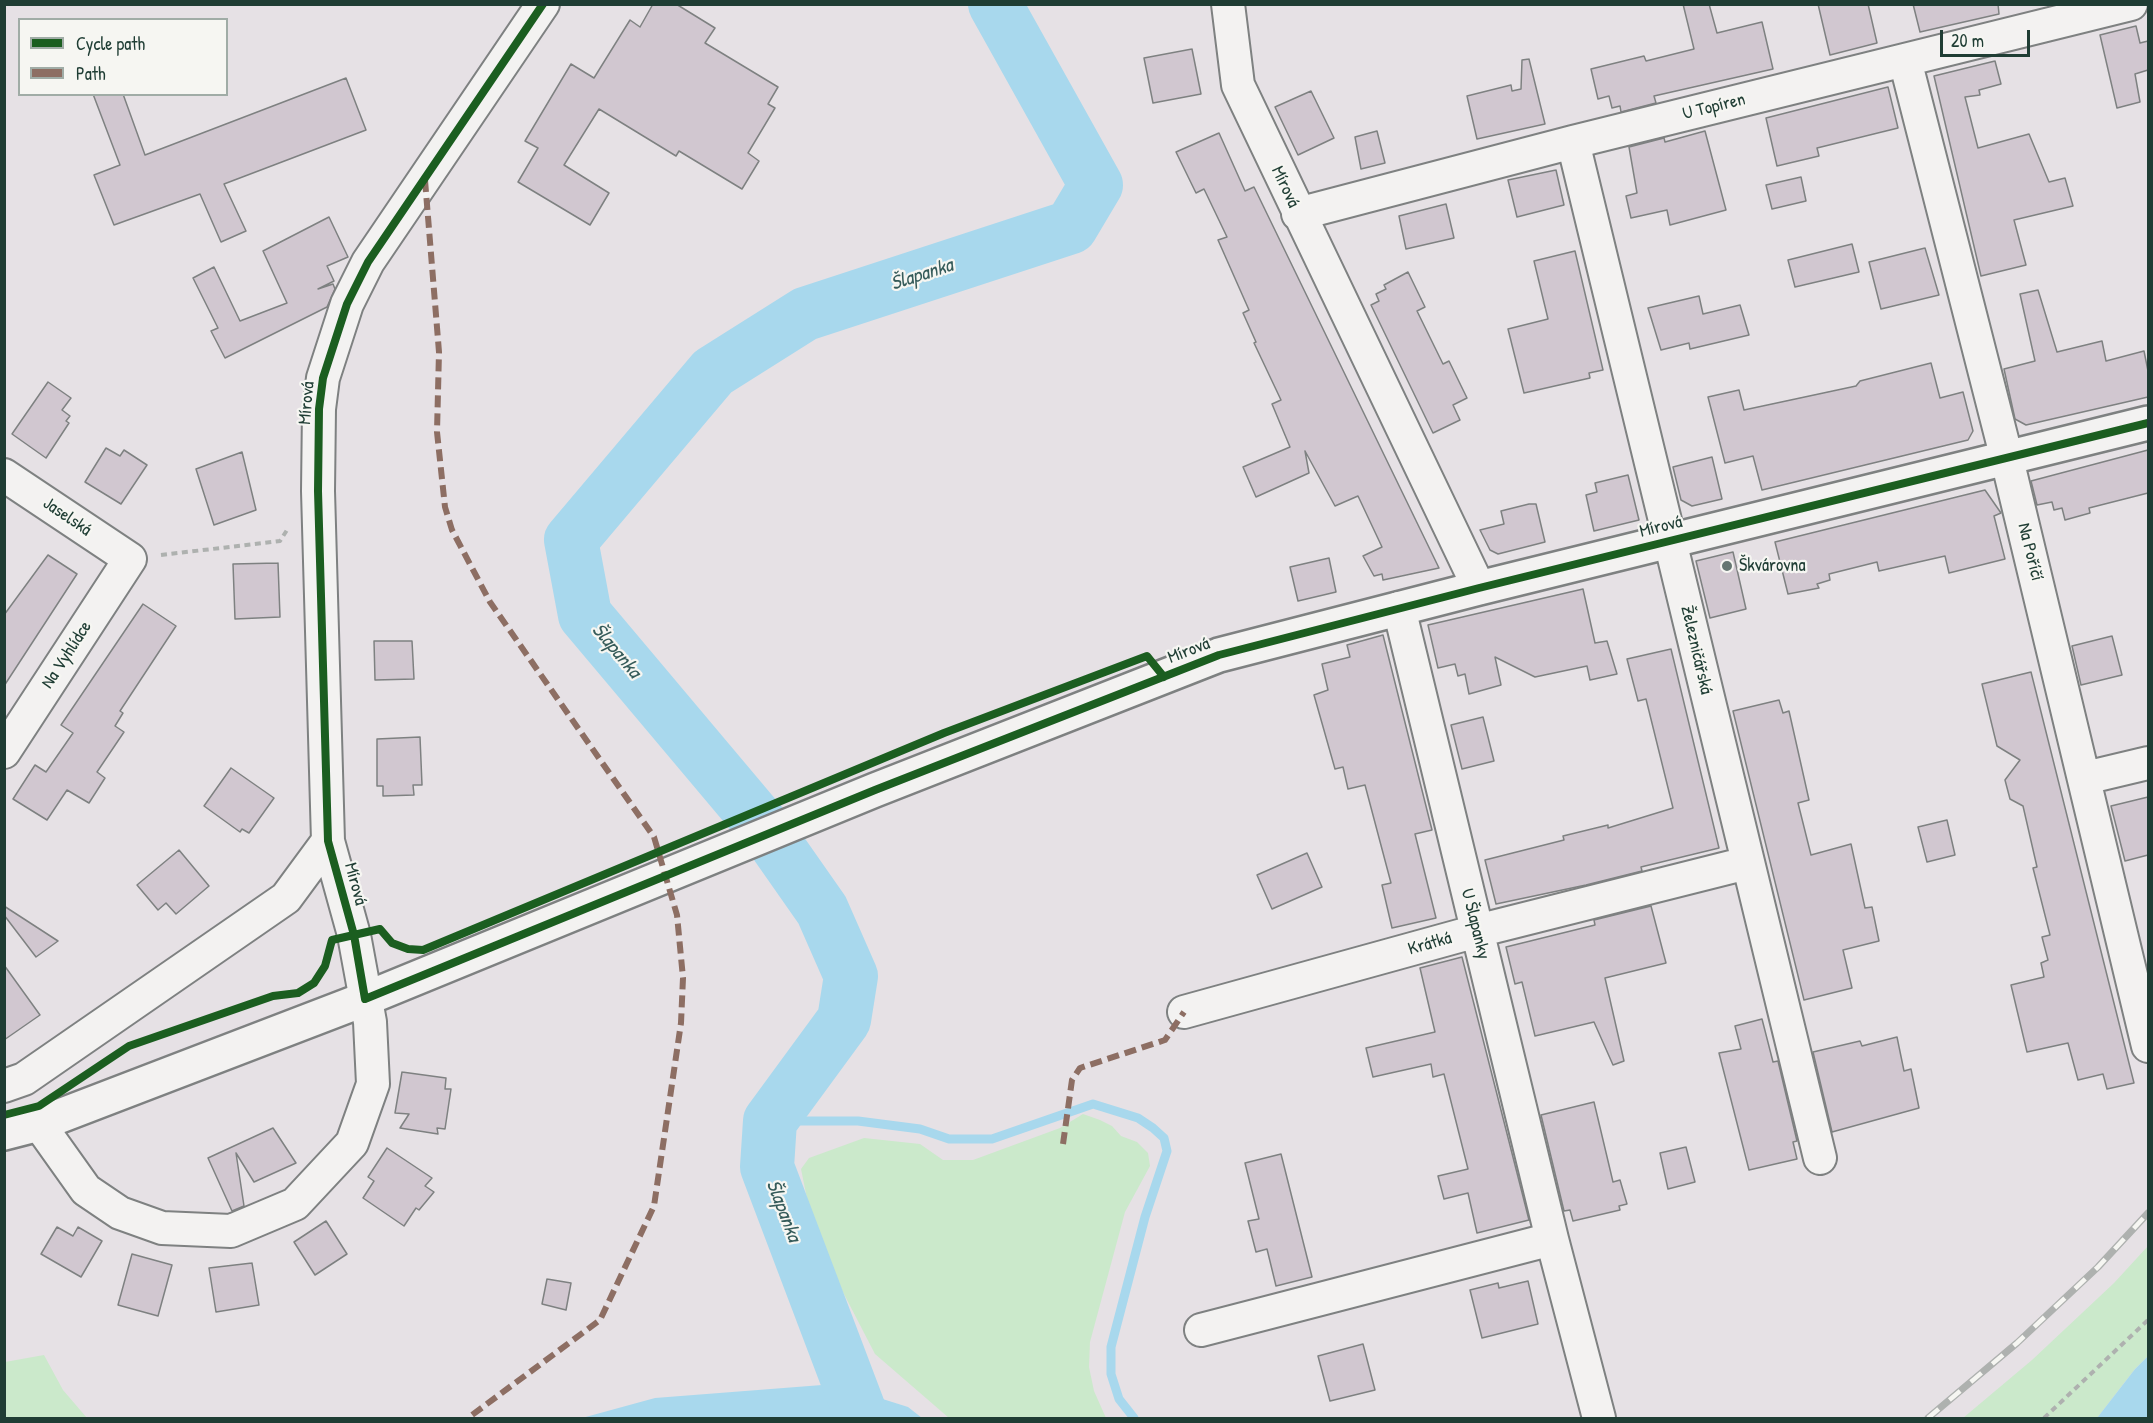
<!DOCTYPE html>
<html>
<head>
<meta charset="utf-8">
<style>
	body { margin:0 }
	#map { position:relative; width:2153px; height:1423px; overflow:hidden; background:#e6e1e5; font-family:"Patrick Hand",sans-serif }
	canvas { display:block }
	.frame { position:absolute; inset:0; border:6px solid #1f3d34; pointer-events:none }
	.legend { position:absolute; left:18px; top:18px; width:210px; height:78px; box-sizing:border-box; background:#f6f6f2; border:2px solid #a0aca6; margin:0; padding:8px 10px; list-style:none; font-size:18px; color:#1f3d34 }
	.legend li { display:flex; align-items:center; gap:12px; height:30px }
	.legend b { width:30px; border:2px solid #a0aca6 }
	.scale { position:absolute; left:1940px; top:30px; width:90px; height:27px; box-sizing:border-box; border:3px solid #1f3d34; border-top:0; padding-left:8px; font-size:18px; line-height:21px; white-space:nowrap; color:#1f3d34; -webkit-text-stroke:4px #f6f6f2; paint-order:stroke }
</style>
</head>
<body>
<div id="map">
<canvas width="2153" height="1423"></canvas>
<div class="frame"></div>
<ul class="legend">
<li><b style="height:8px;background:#1b5e20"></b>Cycle path</li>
<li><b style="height:8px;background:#8d6e63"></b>Path</li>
</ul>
<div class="scale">20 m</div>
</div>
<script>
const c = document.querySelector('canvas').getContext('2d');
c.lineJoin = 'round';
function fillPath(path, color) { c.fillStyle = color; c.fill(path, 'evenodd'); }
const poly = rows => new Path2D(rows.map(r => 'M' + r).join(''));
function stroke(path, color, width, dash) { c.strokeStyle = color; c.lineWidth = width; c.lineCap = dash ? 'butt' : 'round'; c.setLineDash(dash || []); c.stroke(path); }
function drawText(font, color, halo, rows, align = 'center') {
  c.font = font + ' "Patrick Hand",sans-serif'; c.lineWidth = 4.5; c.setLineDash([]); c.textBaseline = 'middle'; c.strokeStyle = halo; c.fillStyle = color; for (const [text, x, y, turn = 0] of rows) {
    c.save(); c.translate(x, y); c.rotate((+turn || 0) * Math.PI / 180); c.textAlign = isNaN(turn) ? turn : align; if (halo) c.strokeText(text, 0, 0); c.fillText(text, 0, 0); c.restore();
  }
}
fillPath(poly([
	[1083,1114,1100,1120,1112,1126,1121,1136,1137,1142,1148,1153,1150,1166,1125,1212,1090,1342,1089,1367,1094,1391,1106,1418,949,1418,875,1354,815,1238,801,1169,809,1158,864,1138,920,1144,943,1160,973,1160,1060,1128],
	[2148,1246,2148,1356,2135,1369,2097,1418,1963,1418,2032,1360,2114,1283],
	[44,1355,63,1390,87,1418,5,1418,5,1362]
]), '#cbe9cb');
fillPath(poly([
	[2148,1356,2148,1418,2097,1418,2135,1369],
	[835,1384,908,1407,922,1418,582,1418,655,1398]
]), '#a8d8ed');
stroke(poly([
	[770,1121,858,1121,920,1129,949,1139,992,1139,1093,1104,1138,1118,1153,1128,1164,1138,1167,1151,1145,1217,1111,1347,1111,1374,1119,1399,1134,1418]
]), '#a8d8ed', 9);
stroke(poly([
	[859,1410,767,1167,770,1121,844,1020,851,976,822,910,766,830,585,615,571,540,713,372,805,314,1071,227,1096,185,995,4]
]), '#a8d8ed', 54);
const building = poly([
	[653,4,676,4,715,28,705,43,778,87,768,104,775,108,748,153,759,161,742,189,679,151,676,156,599,109,564,165,609,193,590,225,518,182,538,148,525,141,571,64,594,78,630,20,640,27,653,4],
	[1683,4,1709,4,1717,33,1762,22,1773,69,1654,96,1656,103,1621,112,1620,106,1612,108,1609,96,1598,99,1591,69,1644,56,1646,61,1694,49,1683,4],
	[1818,4,1868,4,1877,43,1830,55,1818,4],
	[1913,4,1998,4,1999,14,1920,32,1913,4],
	[2136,26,2140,43,2148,41,2148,70,2135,74,2140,102,2117,108,2100,35,2136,26],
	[1192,49,1201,94,1153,103,1144,58,1192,49],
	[1529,59,1545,124,1477,139,1467,96,1511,85,1512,91,1521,89,1522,60,1529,59],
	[1995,61,2001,84,1979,90,1980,95,1965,97,1978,148,2029,134,2049,182,2065,178,2073,206,2014,220,2026,265,1981,276,1934,76,1995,61],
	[346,78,366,130,224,184,246,231,221,242,200,194,114,225,94,175,120,165,93,94,123,94,145,155,346,78],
	[1888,87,1898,128,1817,148,1819,156,1777,166,1766,118,1888,87],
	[1311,91,1334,138,1298,155,1275,107,1311,91],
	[1377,131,1385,163,1361,169,1355,137,1377,131],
	[1705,131,1726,210,1670,225,1667,210,1631,218,1626,196,1637,193,1629,147,1664,138,1665,142,1705,131],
	[1219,133,1245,191,1254,187,1439,568,1383,580,1382,574,1374,576,1363,556,1382,547,1358,496,1335,506,1305,451,1309,473,1256,497,1243,467,1290,447,1272,404,1281,400,1254,343,1256,342,1243,313,1249,310,1218,240,1227,237,1204,189,1196,193,1176,152,1219,133],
	[1556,170,1564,205,1517,217,1508,180,1556,170],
	[1801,177,1806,201,1772,209,1766,185,1801,177],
	[1446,204,1454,238,1406,249,1399,216,1446,204],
	[329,217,348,257,327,266,334,281,318,289,333,284,335,289,327,307,225,358,211,331,218,328,193,278,214,267,240,321,287,303,263,251,329,217],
	[1852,244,1859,272,1795,287,1788,260,1852,244],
	[1925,248,1939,295,1881,309,1869,262,1925,248],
	[1575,251,1603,370,1589,373,1590,378,1524,393,1508,329,1548,319,1534,261,1575,251],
	[1408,272,1425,307,1417,311,1443,364,1449,361,1467,398,1453,405,1460,420,1433,433,1371,305,1379,301,1376,294,1386,289,1384,285,1408,272],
	[2038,290,2057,352,2102,341,2106,361,2144,351,2148,371,2148,397,2026,425,2015,419,2004,369,2035,361,2020,294,2038,290],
	[1699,296,1703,314,1740,305,1749,335,1690,349,1689,343,1661,350,1648,308,1699,296],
	[1931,363,1940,398,1963,392,1973,431,1968,440,1762,490,1753,456,1725,463,1708,397,1739,390,1744,410,1856,386,1860,381,1931,363],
	[48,382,71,398,62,410,70,416,66,421,69,423,46,458,12,434,48,382],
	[106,448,120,456,124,450,147,465,121,504,85,482,106,448],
	[2148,450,2148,493,2089,508,2090,513,2065,520,2062,508,2054,510,2052,502,2037,505,2031,481,2148,450],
	[242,452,256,510,214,525,196,469,242,452],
	[1712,457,1722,499,1692,506,1681,500,1673,467,1712,457],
	[1628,475,1639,520,1594,531,1586,495,1597,492,1595,483,1628,475],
	[1985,490,2001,513,1994,516,2005,559,1949,573,1945,556,1879,571,1877,562,1829,574,1830,580,1817,584,1819,588,1788,594,1775,542,1985,490],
	[1529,504,1536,504,1545,542,1498,554,1490,550,1480,530,1504,524,1501,511,1529,504],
	[1733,552,1746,609,1710,618,1696,561,1733,552],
	[48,555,77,574,4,686,4,615,48,555],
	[1329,558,1336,592,1298,601,1290,567,1329,558],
	[278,563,280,617,235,619,233,564,278,563],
	[1583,589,1595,643,1607,641,1617,674,1590,680,1587,666,1535,677,1495,657,1501,685,1469,694,1465,674,1458,676,1455,664,1438,668,1428,625,1583,589],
	[143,604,176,626,120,711,123,713,115,726,124,732,97,772,105,778,89,803,67,790,47,820,13,799,35,765,46,772,73,733,61,725,143,604],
	[1383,635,1432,830,1415,834,1436,918,1392,928,1382,885,1391,883,1365,785,1348,789,1343,767,1335,769,1314,695,1328,690,1322,664,1350,657,1347,645,1383,635],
	[2112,636,2122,675,2081,685,2072,646,2112,636],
	[374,641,412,641,414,679,375,680,374,641],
	[1671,649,1719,848,1645,866,1641,867,1642,871,1586,885,1496,904,1485,860,1564,840,1563,836,1608,825,1608,828,1673,808,1646,699,1638,701,1627,659,1671,649],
	[2031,672,2134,1083,2107,1089,2103,1074,2078,1080,2068,1043,2027,1052,2011,985,2044,977,2041,963,2048,960,2042,937,2050,935,2033,868,2037,867,2023,806,2010,799,2005,780,2020,760,1997,746,1982,684,2031,672],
	[1779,700,1783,713,1789,711,1809,800,1798,803,1811,855,1851,844,1865,908,1872,907,1879,941,1843,950,1852,988,1804,1000,1733,711,1779,700],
	[1483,717,1494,761,1462,769,1451,725,1483,717],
	[420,737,422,785,413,785,414,795,383,796,383,786,377,786,377,739,420,737],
	[231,768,274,798,249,833,242,829,240,832,204,806,231,768],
	[2148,797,2148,855,2125,861,2111,806,2148,797],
	[1947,820,1955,855,1927,862,1918,827,1947,820],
	[179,850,209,886,176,914,166,903,158,910,137,885,179,850],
	[1307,853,1322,887,1272,909,1257,875,1307,853],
	[4,906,58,941,36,957,4,915,4,906],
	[1651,906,1666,963,1605,978,1624,1061,1613,1065,1594,1022,1535,1036,1522,982,1515,984,1506,947,1595,925,1594,920,1651,906],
	[1462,957,1529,1220,1477,1233,1468,1193,1444,1199,1438,1176,1468,1169,1444,1074,1433,1077,1431,1064,1373,1077,1366,1048,1435,1032,1420,968,1462,957],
	[4,965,40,1015,4,1040,4,965],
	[1762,1019,1773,1062,1778,1061,1797,1141,1793,1142,1797,1159,1749,1170,1719,1053,1741,1049,1735,1026,1762,1019],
	[1897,1037,1904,1071,1911,1069,1919,1108,1832,1132,1813,1052,1860,1041,1862,1046,1897,1037],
	[402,1072,446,1078,445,1089,451,1089,445,1129,437,1128,438,1134,400,1128,409,1114,395,1113,402,1072],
	[1594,1102,1613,1182,1620,1180,1627,1204,1619,1206,1620,1210,1573,1221,1570,1210,1564,1211,1541,1115,1594,1102],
	[273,1128,296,1163,254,1182,236,1153,244,1206,232,1211,208,1158,273,1128],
	[1686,1147,1695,1182,1668,1189,1660,1153,1686,1147],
	[387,1148,432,1178,425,1186,434,1192,419,1210,416,1208,404,1226,363,1198,374,1181,368,1177,387,1148],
	[1281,1154,1312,1277,1276,1286,1267,1249,1256,1252,1248,1221,1259,1219,1245,1163,1281,1154],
	[326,1221,347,1254,315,1275,294,1242,326,1221],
	[57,1227,73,1236,78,1227,102,1241,81,1277,41,1254,57,1227],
	[132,1254,172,1265,158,1316,118,1305,132,1254],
	[252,1263,259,1305,216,1312,209,1268,252,1263],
	[547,1279,571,1283,566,1310,542,1304,547,1279],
	[1528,1281,1538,1324,1482,1338,1470,1290,1498,1283,1499,1288,1528,1281],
	[1363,1344,1375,1390,1330,1401,1318,1356,1363,1344]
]);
fillPath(building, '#d1c7d0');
stroke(building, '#7e8181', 1.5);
const street = poly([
	[1228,4,1238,85,1479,588],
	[1905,60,2007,459,2148,1046],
	[1573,142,1820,1158],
	[1298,214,1573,142,2131,4],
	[4,475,130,559,4,752],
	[1399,608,1552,1239,1599,1418],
	[2085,778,2148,763],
	[1184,1012,1477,931,1747,863],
	[4,1086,24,1079,286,898,328,841],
	[39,1124,86,1190,120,1213,162,1228,231,1231,295,1204,352,1143,373,1084,370,1022,354,935,328,841,318,491,319,409,323,378,347,304,368,262,543,4],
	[1201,1330,1552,1239]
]);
const secondary = poly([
	[4,1133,39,1124,365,999,875,790,1219,655,1479,588,2148,423]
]);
stroke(street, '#7e8181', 36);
stroke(secondary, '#7e8181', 38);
stroke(poly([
	[161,555,280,541,287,530],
	[2044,1418,2148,1320]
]), '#aeb1af', 4, [6, 4.5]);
stroke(street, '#f3f2f1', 32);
stroke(secondary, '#f3f2f1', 33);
const rail = poly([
	[1928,1418,2017,1343,2098,1267,2148,1213]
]);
stroke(rail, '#aeb1af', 7);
stroke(rail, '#f6f6f2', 4.5, [14]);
stroke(poly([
	[425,180,439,352,437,432,445,507,452,530,490,602,654,837,677,915,683,978,681,1023,654,1206,600,1320,468,1418],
	[1063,1144,1072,1080,1080,1068,1165,1040,1184,1012]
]), '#8d6e63', 6, [12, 6]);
stroke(poly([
	[543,4,368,262,347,304,323,378,319,409,318,491,328,841,354,935,365,999,875,790,1219,655,1479,588,2148,423],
	[4,1115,39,1106,129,1046,273,996,298,993,314,983,325,966,332,940,380,929,392,943,408,949,423,950,944,733,1147,656,1164,677]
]), '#1b5e20', 8);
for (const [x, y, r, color] of [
	[1727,566,6,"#657672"]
]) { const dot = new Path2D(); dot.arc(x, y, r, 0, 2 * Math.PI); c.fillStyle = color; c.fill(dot); stroke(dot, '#f6f6f2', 2); }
drawText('18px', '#1f3d34', '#f6f6f2', [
	["U Topíren",1714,107,-14],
	["Mírová",1285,187,65],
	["Mírová",307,403,-85],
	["Jaselská",67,517,34],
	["Mírová",1661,527,-14],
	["Na Poříčí",2030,552,76],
	["Železničářská",1696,650,77],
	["Mírová",1189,651,-21],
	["Na Vyhlídce",67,655,-57],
	["Mírová",355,884,75],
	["U Šlapanky",1475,924,76],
	["Krátká",1430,944,-16]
]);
drawText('18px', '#1f3d34', '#f6f6f2', [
	["Škvárovna",1739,566]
], 'left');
drawText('italic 20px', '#355b5a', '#f6f6f2', [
	["Šlapanka",922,275,-18],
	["Šlapanka",616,651,50],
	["Šlapanka",783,1211,69]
]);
</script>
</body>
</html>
